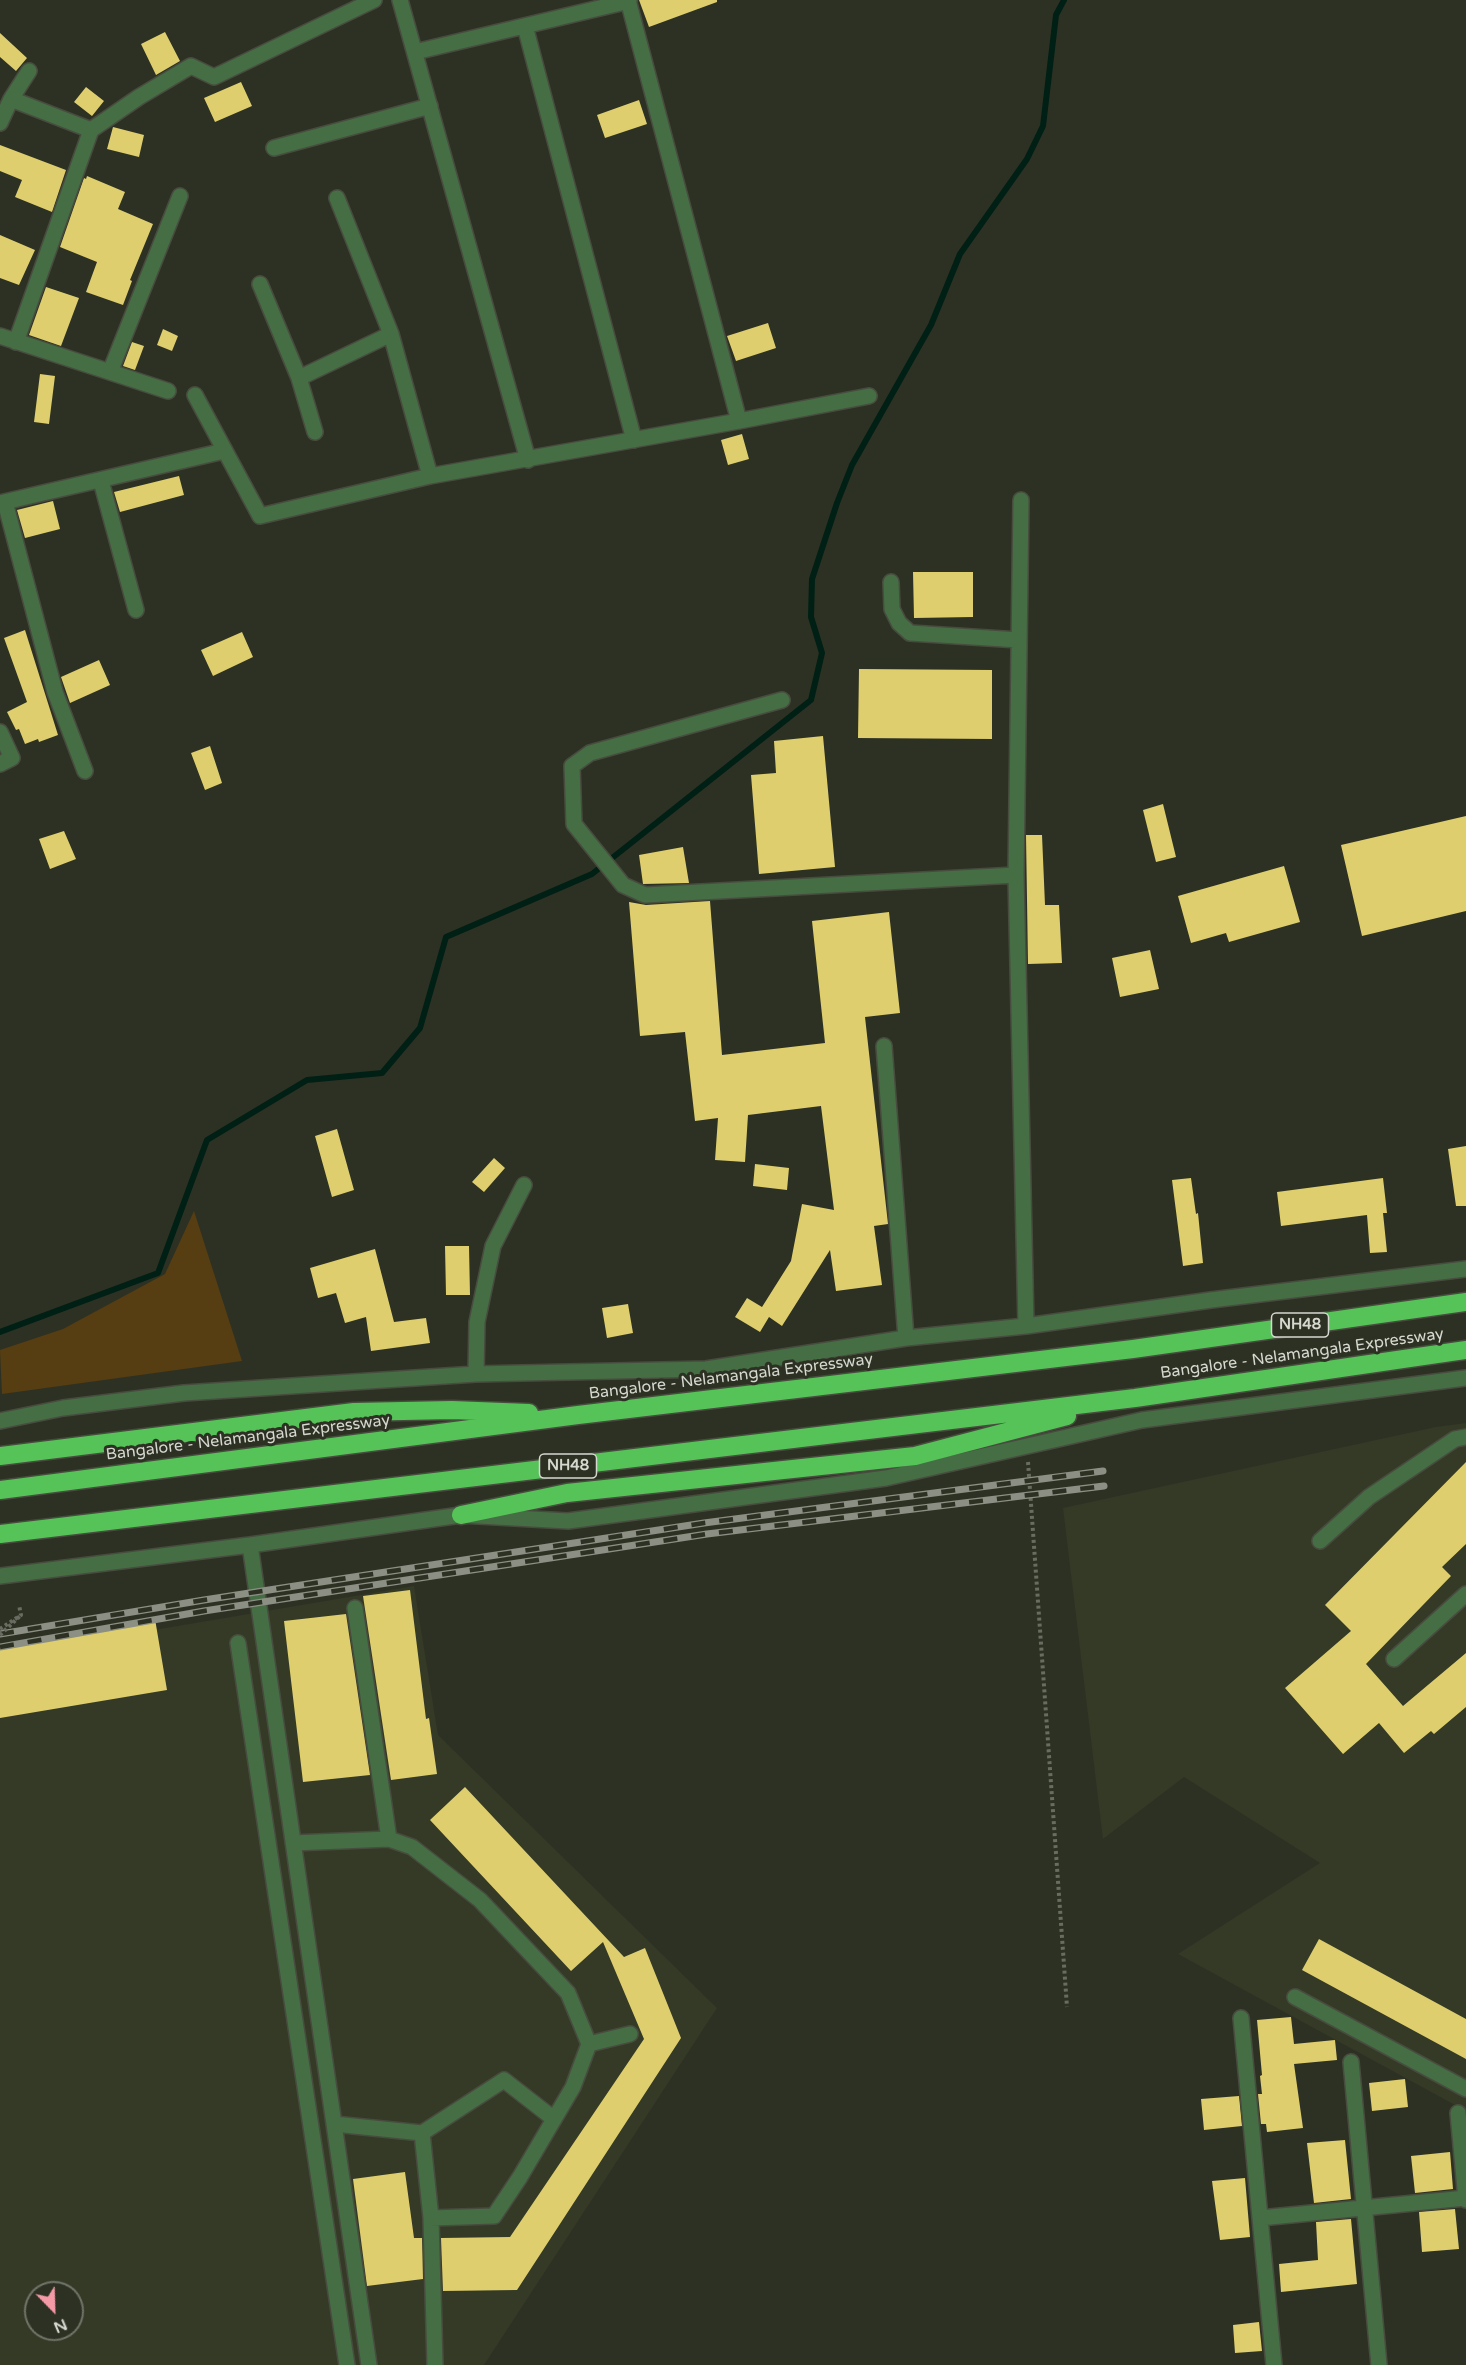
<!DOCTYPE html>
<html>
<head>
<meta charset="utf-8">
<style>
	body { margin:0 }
	#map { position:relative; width:1466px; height:2365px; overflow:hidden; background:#2d3123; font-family:"Varela Round",sans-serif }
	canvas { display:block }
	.north { position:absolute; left:24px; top:2281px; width:60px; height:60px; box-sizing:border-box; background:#2d3123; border:2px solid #707468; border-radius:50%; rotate:157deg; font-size:16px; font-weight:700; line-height:24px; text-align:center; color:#d5d8cf }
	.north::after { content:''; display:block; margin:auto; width:21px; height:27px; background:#f49aa7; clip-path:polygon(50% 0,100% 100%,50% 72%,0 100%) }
</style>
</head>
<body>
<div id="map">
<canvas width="1466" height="2365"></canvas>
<div class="north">N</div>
</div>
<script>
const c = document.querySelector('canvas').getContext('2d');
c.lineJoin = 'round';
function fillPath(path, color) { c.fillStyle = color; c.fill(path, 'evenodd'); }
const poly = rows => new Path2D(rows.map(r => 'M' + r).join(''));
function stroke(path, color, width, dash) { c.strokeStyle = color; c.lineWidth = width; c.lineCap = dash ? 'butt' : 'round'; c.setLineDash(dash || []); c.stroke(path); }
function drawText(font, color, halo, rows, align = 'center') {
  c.font = font + ' "Varela Round",sans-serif'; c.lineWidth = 6; c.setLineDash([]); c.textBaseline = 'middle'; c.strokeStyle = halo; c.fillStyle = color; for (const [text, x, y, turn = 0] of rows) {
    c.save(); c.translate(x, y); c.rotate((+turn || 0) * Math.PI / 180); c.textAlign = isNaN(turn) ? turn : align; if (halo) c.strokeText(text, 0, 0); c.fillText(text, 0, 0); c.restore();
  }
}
fillPath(poly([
	[1466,1423,1466,2111,1178,1954,1320,1863,1184,1777,1103,1839,1063,1508,1436,1427],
	[414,1586,438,1735,717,2008,484,2365,0,2365,0,1656],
	[36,2293,72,2293,72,2329,36,2329]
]), '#343a26');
fillPath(poly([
	[194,1211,242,1361,2,1394,0,1350,63,1329,165,1274]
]), '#573d12');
stroke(poly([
	[0,1332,158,1273,207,1140,307,1080,382,1073,420,1028,446,937,592,874,811,700,822,653,811,617,812,579,837,503,852,465,931,325,960,254,1027,159,1043,126,1056,15,1064,0]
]), '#002015', 6);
fillPath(poly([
	[639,0,717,0,717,2,649,27],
	[165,32,180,61,156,75,141,44],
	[0,33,27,58,16,71,0,57],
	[241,82,252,106,215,122,204,98],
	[86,87,104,101,92,116,74,102],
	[639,100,647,124,605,138,597,115],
	[113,127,144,135,139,157,107,149],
	[0,145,66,170,52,212,15,197,22,180,0,171],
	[87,176,125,192,118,209,153,224,130,280,132,281,123,305,86,292,97,262,60,247,84,178,86,179],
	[0,235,35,250,19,285,0,278],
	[46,287,79,298,61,346,29,335],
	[768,323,776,348,736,361,727,336],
	[163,329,178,336,172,351,157,345],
	[132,342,144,346,135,370,123,366],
	[40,374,55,376,49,424,34,422],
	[742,434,749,459,728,465,721,440],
	[179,476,184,495,120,512,114,492],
	[53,501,60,529,25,538,17,510],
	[913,572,973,572,973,617,914,618],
	[25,630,58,735,39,742,38,739,25,744,19,729,16,730,7,712,27,702,4,638],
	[242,632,253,657,213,676,201,650],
	[99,660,110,685,70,703,61,677],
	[859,669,992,670,992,739,858,738],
	[823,736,835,867,759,874,751,775,776,773,774,741],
	[210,746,222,783,205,790,191,753],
	[1163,804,1176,857,1156,862,1143,810],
	[1466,816,1466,911,1362,936,1341,845],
	[64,831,76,859,50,869,39,839],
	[1026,835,1042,835,1045,905,1059,905,1062,963,1028,964],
	[683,847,689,883,643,884,639,855],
	[1284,866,1300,922,1229,942,1226,933,1191,943,1178,896],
	[710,901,722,1055,825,1043,812,921,889,912,900,1013,865,1017,888,1224,874,1226,882,1285,836,1291,830,1250,782,1326,769,1317,760,1332,735,1317,747,1298,762,1307,791,1261,802,1204,834,1210,821,1106,748,1115,745,1162,715,1160,718,1118,695,1121,685,1032,640,1036,629,902,646,905],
	[1150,950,1159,989,1120,997,1112,958],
	[337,1129,354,1190,332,1197,315,1136],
	[1466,1146,1466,1206,1456,1206,1448,1149],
	[494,1158,505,1168,484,1192,472,1182],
	[755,1164,789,1168,787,1190,753,1186],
	[1191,1178,1196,1214,1198,1213,1203,1263,1183,1266,1172,1180],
	[1383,1178,1387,1213,1383,1213,1387,1252,1370,1253,1367,1215,1281,1226,1277,1192],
	[445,1246,469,1246,470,1295,446,1295],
	[375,1249,394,1322,426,1318,430,1343,371,1351,366,1317,345,1323,336,1293,318,1298,310,1268],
	[628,1304,633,1333,607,1338,602,1308],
	[1466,1462,1466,1544,1442,1567,1451,1576,1366,1664,1403,1706,1466,1653,1466,1707,1434,1734,1431,1731,1404,1753,1379,1723,1343,1754,1285,1688,1351,1631,1325,1605],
	[410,1590,426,1719,429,1718,437,1774,391,1780,363,1596],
	[346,1614,370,1775,303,1782,284,1621],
	[155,1619,167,1690,0,1718,0,1645],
	[465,1787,624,1957,645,1948,681,2038,517,2290,443,2291,441,2238,510,2237,644,2039,603,1942,571,1971,430,1820],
	[1319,1939,1466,2019,1466,2059,1302,1970],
	[1291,2017,1294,2044,1335,2040,1337,2060,1294,2064,1303,2128,1267,2132,1266,2124,1261,2124,1258,2094,1262,2094,1260,2076,1262,2075,1257,2020],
	[1405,2079,1408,2107,1372,2111,1369,2083],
	[1239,2096,1242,2126,1204,2130,1201,2099],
	[1345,2140,1351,2199,1314,2203,1307,2143],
	[1450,2152,1453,2189,1415,2193,1411,2156],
	[405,2172,414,2238,422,2238,423,2279,367,2286,353,2179],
	[1245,2178,1250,2237,1220,2240,1212,2181],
	[1455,2209,1459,2249,1422,2252,1419,2212],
	[1351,2219,1357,2284,1281,2292,1279,2264,1318,2260,1316,2222],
	[1259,2322,1262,2351,1235,2353,1233,2325]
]), '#dece6e');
const minor = poly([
	[400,0,528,460],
	[628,0,739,421],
	[525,26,634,440],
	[415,52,629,1],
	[11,99,29,71],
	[0,123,11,99,91,130,139,97,191,66,214,77,374,0],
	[274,148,430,106],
	[337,198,391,334,430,476],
	[260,284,299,378],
	[0,336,168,391],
	[16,342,91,130],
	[110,372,180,196],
	[195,395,260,516,430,476,739,421,869,396],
	[315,432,299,378,391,334],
	[101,481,136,610],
	[1021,500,1016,875,1026,1326],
	[5,502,55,692,85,771],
	[0,503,224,451],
	[891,582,892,609,899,623,910,633,1019,640],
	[782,700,590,753,572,766,574,824,623,885,645,895,1016,875],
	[0,732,12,758,0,764],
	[884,1046,906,1338],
	[476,1374,477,1322,493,1246,524,1185],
	[0,1421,63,1408,184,1393,476,1374,706,1369,906,1338,1026,1326,1211,1300,1466,1269],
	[1320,1541,1369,1497,1455,1439,1466,1437],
	[250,1545,369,2365],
	[0,1576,250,1545,461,1515,568,1521,886,1478,1142,1420,1466,1378],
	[355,1608,389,1839],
	[238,1643,347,2365],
	[1394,1659,1466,1594],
	[293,1843,389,1839,412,1847,480,1900,568,1993,589,2044,573,2087,520,2177,494,2216,431,2218,435,2365],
	[1295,1997,1466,2089],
	[1241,2018,1274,2365],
	[589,2044,630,2034],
	[1351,2062,1379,2365],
	[1458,2113,1466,2200],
	[334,2124,422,2133,504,2080,554,2119],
	[422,2133,431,2218],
	[1260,2218,1466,2198]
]);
const highway = poly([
	[0,1456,354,1412,452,1410,529,1413],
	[0,1490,578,1415,1133,1349,1466,1302],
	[461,1515,567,1493,915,1456,1067,1416],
	[0,1534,1135,1398,1466,1350]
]);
stroke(minor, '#484c3f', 18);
stroke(highway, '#484c3f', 21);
stroke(poly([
	[1028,1462,1067,2007],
	[0,1629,21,1615,19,1605]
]), '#696c60', 4, [3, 3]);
stroke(minor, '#456e44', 15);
stroke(highway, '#55c358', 18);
const rail = poly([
	[0,1634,204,1600,704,1523,1103,1471],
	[0,1647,204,1611,707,1534,1104,1486]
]);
stroke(rail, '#8c8f84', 7);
stroke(rail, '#2d3123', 4.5, [14]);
stroke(poly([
	[0,1635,21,1615]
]), '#696c60', 4, [3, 3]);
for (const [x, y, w] of [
	[1300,1325,57],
	[568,1466,57]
]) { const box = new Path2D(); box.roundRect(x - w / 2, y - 12, w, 24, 4.5); c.fillStyle = '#2d3123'; c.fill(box); stroke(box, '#d5d8cf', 1.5); }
drawText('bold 15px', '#d5d8cf', null, [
	["NH48",1300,1325],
	["NH48",568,1466]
]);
drawText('16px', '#d5d8cf', '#2d3123', [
	["Bangalore - Nelamangala Expressway",1302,1354,-8],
	["Bangalore - Nelamangala Expressway",731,1377,-7],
	["Bangalore - Nelamangala Expressway",248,1438,-7]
]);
</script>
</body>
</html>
